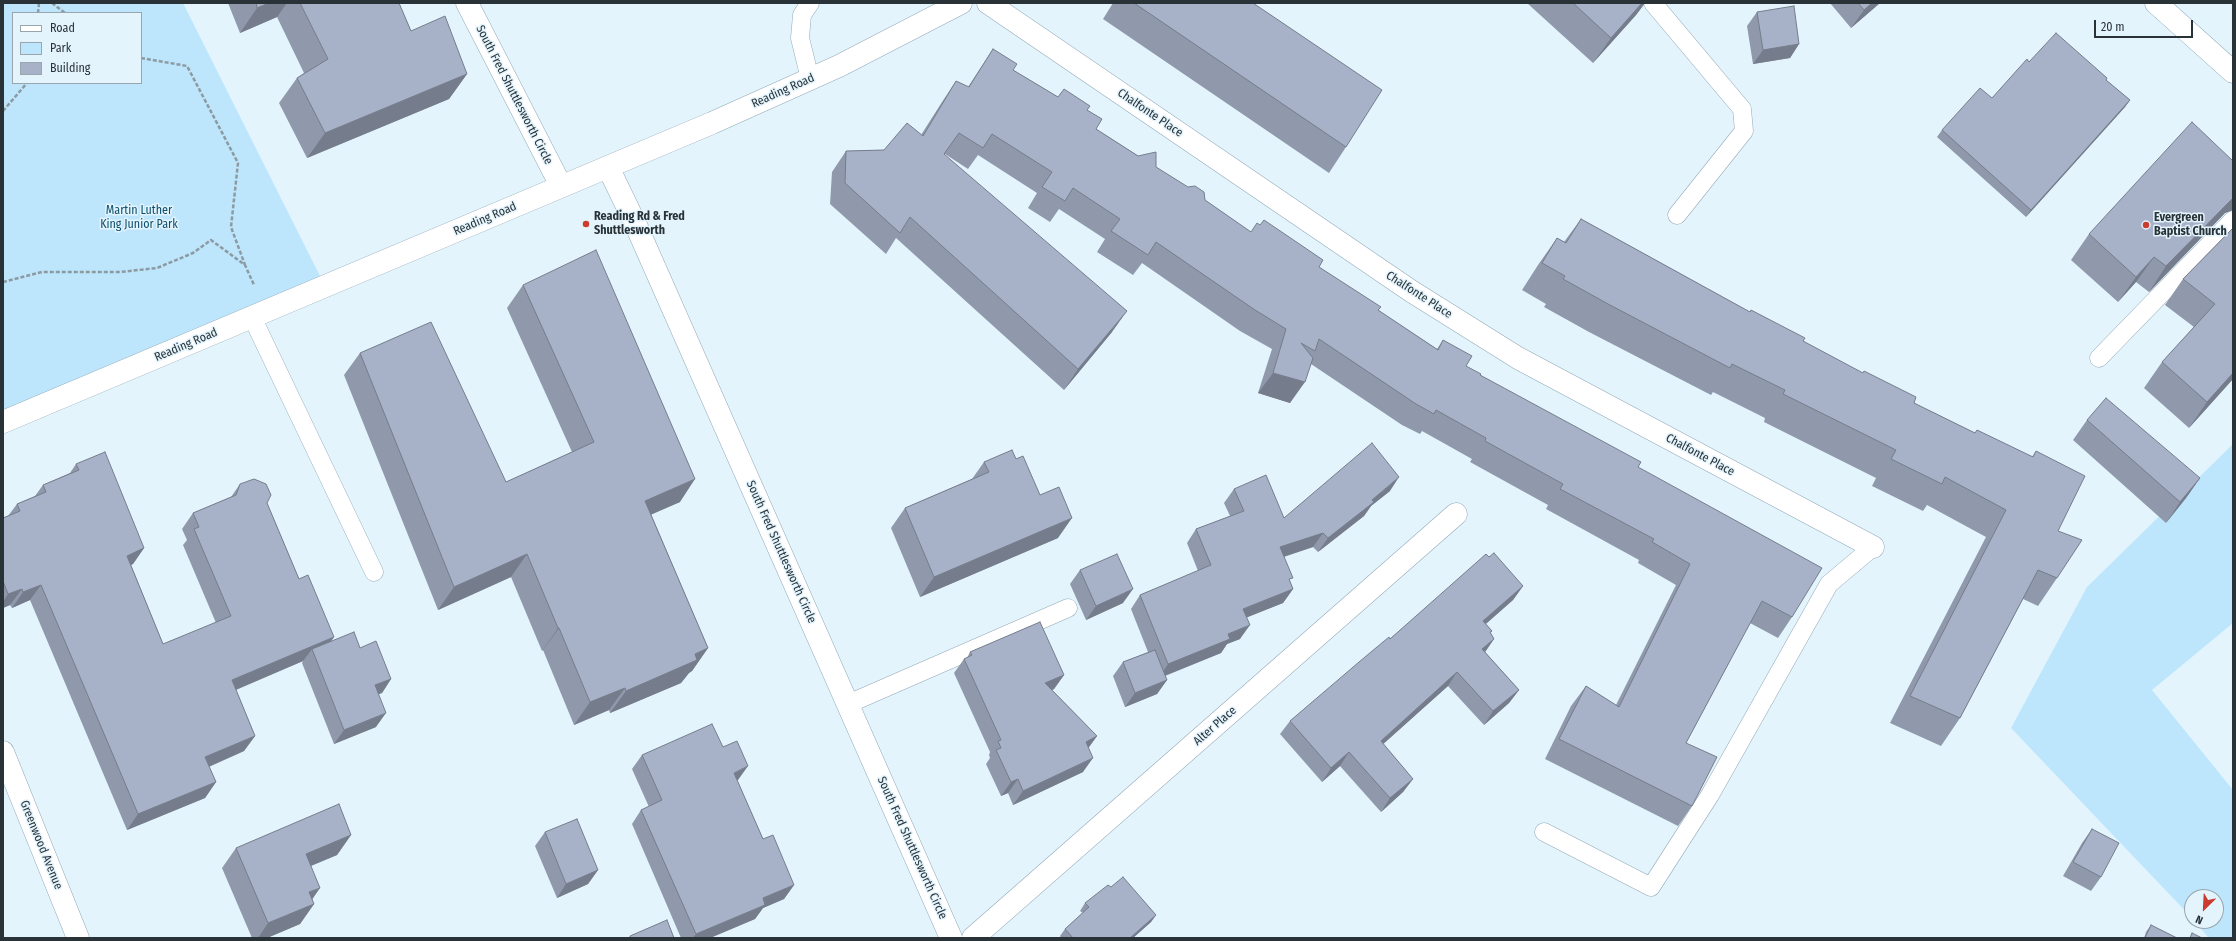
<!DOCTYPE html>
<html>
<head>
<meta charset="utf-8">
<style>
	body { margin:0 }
	#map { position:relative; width:2236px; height:941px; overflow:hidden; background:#e4f4fd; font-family:"Fira Sans Condensed",sans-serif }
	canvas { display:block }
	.frame { position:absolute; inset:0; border:4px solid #283237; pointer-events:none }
	.legend { position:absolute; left:12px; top:12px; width:130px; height:72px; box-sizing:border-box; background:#e4f4fd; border:1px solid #99a6ae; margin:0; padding:5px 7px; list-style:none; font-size:12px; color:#283237 }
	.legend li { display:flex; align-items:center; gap:8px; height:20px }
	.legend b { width:20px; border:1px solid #99a6ae }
	.north { position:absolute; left:2184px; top:889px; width:40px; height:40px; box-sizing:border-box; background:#e4f4fd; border:1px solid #99a6ae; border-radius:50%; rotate:204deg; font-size:11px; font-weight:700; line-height:16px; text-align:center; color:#283237 }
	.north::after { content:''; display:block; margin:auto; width:14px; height:18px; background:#c93c2f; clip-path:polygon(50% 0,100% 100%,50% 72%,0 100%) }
	.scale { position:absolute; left:2094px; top:20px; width:99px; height:18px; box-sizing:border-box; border:2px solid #283237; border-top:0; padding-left:5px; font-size:12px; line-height:14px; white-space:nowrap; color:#283237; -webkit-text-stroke:3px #e4f4fd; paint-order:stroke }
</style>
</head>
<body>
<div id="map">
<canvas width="2236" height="941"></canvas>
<div class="frame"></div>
<ul class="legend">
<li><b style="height:5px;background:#fff"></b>Road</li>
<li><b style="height:11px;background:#bde6fd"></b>Park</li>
<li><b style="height:11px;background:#a7b2c8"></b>Building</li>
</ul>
<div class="north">N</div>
<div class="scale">20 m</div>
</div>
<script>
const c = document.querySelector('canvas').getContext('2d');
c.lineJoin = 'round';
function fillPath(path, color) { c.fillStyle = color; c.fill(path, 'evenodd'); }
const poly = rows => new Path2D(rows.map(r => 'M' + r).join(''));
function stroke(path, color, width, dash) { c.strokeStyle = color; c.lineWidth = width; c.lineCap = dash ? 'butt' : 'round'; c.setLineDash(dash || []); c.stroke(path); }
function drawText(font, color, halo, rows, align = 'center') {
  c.font = font + ' "Fira Sans Condensed",sans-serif'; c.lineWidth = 3; c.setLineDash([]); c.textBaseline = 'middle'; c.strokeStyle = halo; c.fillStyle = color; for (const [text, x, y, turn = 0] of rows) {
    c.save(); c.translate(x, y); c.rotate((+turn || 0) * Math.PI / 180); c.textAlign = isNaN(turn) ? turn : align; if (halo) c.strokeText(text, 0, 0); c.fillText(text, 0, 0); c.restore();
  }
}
fillPath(poly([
	[3,3,183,3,325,286,3,422],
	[13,13,141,13,141,83,13,83],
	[2233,444,2233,623,2152,690,2233,790,2233,938,2209,938,2194,921,2216,921,2216,897,2192,897,2192,918,2011,728,2087,587]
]), '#bde6fd');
const service = poly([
	[810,3,802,15,800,38,810,79],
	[1653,3,1742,109,1744,131,1677,215],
	[252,317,374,572],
	[2099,358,2233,220],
	[848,704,1068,608],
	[1544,832,1651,887,1710,795,1829,584,1873,547]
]);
const minor = poly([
	[467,3,561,186],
	[988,3,1411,291,1518,358,1873,547],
	[2156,3,2233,72],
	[608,167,635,223,951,938],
	[3,752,78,938],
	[973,938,1456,514]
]);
const primary = poly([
	[3,422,712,123,839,66,961,3]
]);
stroke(service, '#91a9b7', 19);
stroke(minor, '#91a9b7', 23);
stroke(primary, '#91a9b7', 23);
stroke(poly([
	[52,3,65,13],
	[38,13,39,3],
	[141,58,187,66,238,163,231,227,245,265],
	[3,111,27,83],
	[3,282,42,272,120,272,157,268,193,253,211,240,245,265,254,285]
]), '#8c9aa1', 2.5, [4, 2]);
stroke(service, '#fff', 18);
stroke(minor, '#fff', 22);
stroke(primary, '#fff', 22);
fillPath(poly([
	[228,3,399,3,411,31,467,74,449,99,307,158,279,103,297,78,304,73,277,17,240,33],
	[1113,3,1253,3,1346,147,1329,173,1103,19],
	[1527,3,1645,3,1636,15,1593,63],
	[1830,3,1880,3,1851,28],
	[1757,12,1799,44,1790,58,1753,64,1747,26],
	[993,49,1013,70,1058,97,1087,110,1096,129,1156,167,1251,232,1319,267,1378,310,1437,349,1443,340,1466,366,1480,375,1638,467,1792,617,1778,638,1750,623,1686,743,1692,806,1678,826,1545,759,1571,706,1586,686,1616,705,1676,585,1638,563,1639,560,1546,509,1548,505,1470,462,1472,459,1422,431,1420,434,1402,425,1311,364,1290,403,1258,393,1272,349,1240,331,1142,263,1133,275,1097,252,1105,239,1059,209,1050,222,1028,208,1037,193,978,155,968,169,945,154,944,155,1112,332,1064,390,896,238,886,254,830,204,832,172,846,151,884,150,921,135,942,102,956,81,968,87],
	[2029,62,2106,80,2130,100,2125,107,2026,217,1937,137,1942,130,1992,98],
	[2233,161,2233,210,2225,213,2149,292,2136,282,2118,302,2071,260,2089,234],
	[1581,219,1750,312,1751,310,1803,341,1914,403,1975,433,1977,430,2032,457,2036,451,2058,531,2057,578,2038,606,2023,599,1960,718,1941,746,1890,723,1986,537,1927,505,1923,511,1872,486,1876,478,1764,422,1765,418,1713,392,1711,395,1589,332,1544,307,1546,304,1522,290,1538,265,1557,238,1564,242],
	[2233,228,2233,379,2189,428,2144,388,2162,362,2194,327,2165,305,2183,279],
	[523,285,680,502,651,514,708,648,692,671,689,673,681,683,610,713,609,710,574,725,543,650,542,651,511,577,438,610,344,375,360,353,506,482,572,452,507,308],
	[2087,420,2200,478,2186,498,2166,523,2073,440],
	[1016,459,1058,538,920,597,891,528,905,508,972,479,984,462],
	[76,464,144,548,133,564,131,565,163,644,216,623,183,545,187,540,182,529,193,513,231,497,240,484,267,503,299,579,334,637,331,641,360,648,391,679,382,693,378,694,376,727,334,744,302,663,303,661,236,690,255,736,244,751,209,767,216,782,205,798,127,830,30,600,12,608,10,605,3,608,3,518,8,516,17,504,35,496,43,485,70,473],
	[1234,489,1284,518,1390,491,1371,506,1364,516,1318,552,1313,547,1284,557,1290,581,1293,589,1283,603,1247,617,1240,639,1227,644,1221,653,1165,676,1167,680,1157,694,1125,707,1113,676,1123,662,1148,652,1131,609,1140,595,1198,571,1187,543,1196,529,1230,516,1224,503],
	[1489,557,1523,586,1513,600,1486,624,1492,631,1490,633,1494,639,1485,652,1519,690,1509,703,1484,725,1448,686,1383,744,1413,779,1403,792,1381,812,1340,766,1322,782,1280,734,1290,721],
	[1080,570,1123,603,1086,620,1070,584],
	[970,652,1064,675,1054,689,1052,690,1097,736,1088,748,1083,772,1013,805,1008,793,1001,796,986,764,990,758,989,755,990,752,954,673,964,659,967,658],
	[642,755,738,780,737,781,763,839,794,885,784,899,763,908,755,919,710,938,681,938,632,824,641,810,649,807,632,769],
	[2092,829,2101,877,2091,891,2063,876,2082,843],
	[545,832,598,870,588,884,557,898,535,846],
	[351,835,337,855,311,866,312,899,314,904,300,924,267,938,252,938,222,868,236,848],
	[1111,887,1156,915,1151,922,1133,938,1061,938,1060,936,1065,929,1083,913,1080,911,1085,903],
	[2151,925,2177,938,2144,938,2146,932]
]), '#9099ac');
fillPath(poly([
	[269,3,287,3,277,17,240,33,257,8],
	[1642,3,1645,3,1636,15,1593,63,1611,38],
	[1872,3,1880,3,1851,28,1864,10],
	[1799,44,1790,58,1753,64,1763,50],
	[467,74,449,99,307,158,325,133],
	[2130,100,2125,107,2026,217,2031,210],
	[2233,198,2233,210,2225,213,2149,292,2166,266],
	[2154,257,2136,282,2118,302,2136,277],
	[1127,311,1112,332,1064,390,1078,369],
	[1273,373,1305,382,1290,403,1258,393],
	[2233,373,2233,379,2189,428,2207,402],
	[1399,477,1390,491,1371,506,1364,516,1318,552,1328,538,1372,500],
	[2200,478,2186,498,2166,523,2180,502],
	[695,479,680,502,630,524,645,501],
	[1072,518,1058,538,920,597,934,577],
	[1323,533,1313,547,1270,561,1280,547],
	[144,548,133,564,116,571,127,556],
	[527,554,511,577,438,610,454,587],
	[41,585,30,600,12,608,23,592],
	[1523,586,1513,600,1474,634,1483,621],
	[22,589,10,605,3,608,3,602,8,594],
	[1133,589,1123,603,1086,620,1096,606],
	[1293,589,1283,603,1233,623,1243,609],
	[1250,625,1240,639,1227,644,1221,653,1159,678,1168,664,1228,634],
	[558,628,559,628,543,650,542,651],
	[334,637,323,653,312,649,303,661,221,696,232,680],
	[1494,639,1485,652,1482,649],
	[708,648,692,671,689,673,681,683,610,713,626,691,695,654],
	[1457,672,1448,686,1371,755,1381,741],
	[1064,675,1054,689,1036,697,1045,683],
	[391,679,382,693,365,699,375,685],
	[1167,680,1157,694,1125,707,1135,693],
	[625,688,609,710,574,725,590,702],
	[1519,690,1509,703,1484,725,1493,711],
	[386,713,376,727,334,744,344,730],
	[255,736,244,751,194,773,205,757],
	[1097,736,1087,750,1086,742],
	[1349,752,1340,766,1322,782,1331,768],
	[1093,758,1083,772,1013,805,1023,791],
	[748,766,738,780,724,787,734,773],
	[1018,779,1008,793,1001,796,1011,782],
	[1413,779,1403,792,1381,812,1390,798],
	[216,782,205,798,127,830,138,814],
	[351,835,337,855,291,874,306,854],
	[598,870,588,884,557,898,566,884],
	[794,885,784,899,763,908,755,919,710,938,693,938,696,934,763,898],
	[320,888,307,907,314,904,300,924,267,938,258,938,268,923,309,892],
	[1156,915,1151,922,1133,938,1130,938]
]), '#757d8c');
const building = poly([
	[256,3,269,3,257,8,256,3],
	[300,3,399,3,411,31,445,16,467,74,325,133,297,78,328,59,300,3],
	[1134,3,1253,3,1382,90,1346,147,1134,3],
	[1573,3,1642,3,1611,38,1573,3],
	[1858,3,1872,3,1864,10,1858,3],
	[1794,6,1799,44,1763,50,1757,12,1794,6],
	[2056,33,2107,78,2106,80,2130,100,2031,210,1942,130,1980,88,1992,98,2027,59,2029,62,2056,33],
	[993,49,1017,64,1013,70,1058,97,1064,89,1090,106,1087,110,1102,119,1096,129,1138,156,1156,152,1156,167,1188,187,1195,186,1204,192,1205,200,1251,232,1257,223,1260,225,1264,220,1323,260,1319,267,1381,307,1378,310,1438,350,1443,340,1472,356,1466,366,1481,374,1480,375,1641,462,1638,467,1822,568,1792,617,1762,601,1686,743,1717,757,1692,806,1559,739,1586,686,1619,707,1690,564,1652,542,1654,539,1560,489,1563,484,1485,441,1486,438,1436,410,1434,414,1416,404,1319,339,1315,351,1301,343,1313,358,1305,382,1273,373,1286,329,1255,310,1156,242,1148,255,1111,231,1120,219,1073,188,1065,201,1042,187,1052,172,992,134,983,148,959,133,944,154,1127,311,1078,369,910,217,900,233,845,183,846,151,884,150,907,123,923,136,956,81,969,87,993,49],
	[2192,122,2233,161,2233,198,2166,266,2154,257,2136,277,2089,234,2192,122],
	[1581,219,1750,312,1751,310,1805,338,1803,341,1863,373,1864,371,1916,397,1914,403,1975,433,1977,430,2033,457,2036,451,2085,476,2058,531,2082,540,2057,578,2038,570,1960,718,1910,696,2006,510,1945,477,1942,484,1891,459,1896,450,1783,394,1785,390,1732,364,1730,368,1608,304,1563,279,1565,276,1542,263,1557,238,1566,243,1581,219],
	[2233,228,2233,373,2207,402,2162,362,2215,304,2183,279,2233,228],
	[596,250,695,479,645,501,708,648,695,654,697,660,626,691,625,688,590,702,559,628,558,628,527,554,454,587,360,353,431,322,506,482,594,442,523,285,596,250],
	[2106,398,2200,478,2180,502,2087,420,2106,398],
	[1372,443,1399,477,1372,500,1374,502,1328,538,1323,533,1280,547,1293,578,1289,579,1293,589,1243,609,1250,625,1228,634,1230,639,1168,664,1140,595,1211,565,1196,529,1244,511,1234,489,1266,475,1284,518,1372,443],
	[1012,450,1016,459,1023,456,1040,495,1059,487,1072,518,934,577,905,508,989,472,984,462,1012,450],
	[105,452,144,548,127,556,163,644,231,616,194,529,199,527,193,513,236,495,240,484,254,479,266,484,271,495,267,503,299,579,308,575,334,637,232,680,255,736,205,757,216,782,138,814,41,585,23,592,22,589,8,594,3,581,3,518,20,511,17,504,46,492,43,485,79,470,76,464,105,452],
	[1494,553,1523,586,1483,621,1492,631,1490,632,1494,639,1482,649,1519,690,1493,711,1457,672,1381,741,1413,779,1390,798,1349,752,1331,768,1290,721,1359,662,1389,637,1390,639,1486,554,1489,557,1494,553],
	[1117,554,1133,589,1096,606,1080,570,1117,554],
	[1040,622,1064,675,1045,683,1097,736,1086,742,1093,758,1023,791,1018,779,1011,782,996,750,1001,748,998,741,1001,740,964,659,972,655,970,652,1040,622],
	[354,632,360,648,376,641,391,679,375,685,386,713,344,730,312,649,354,632],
	[1155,650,1167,680,1135,693,1123,662,1155,650],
	[712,724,723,747,737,741,748,766,734,773,763,839,773,835,794,885,763,898,765,905,696,934,641,810,662,800,642,755,712,724],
	[339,804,351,835,306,854,320,888,309,892,314,904,268,923,236,848,339,804],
	[577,819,598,870,566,884,545,832,577,819],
	[2092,829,2119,843,2101,877,2073,862,2092,829],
	[1123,877,1156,915,1130,938,1073,938,1065,929,1089,907,1085,903,1108,885,1111,887,1123,877],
	[667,920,674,938,630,938,630,936,667,920],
	[2151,925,2177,938,2145,938,2151,925],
	[2192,933,2202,938,2190,938,2192,933]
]);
fillPath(building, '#a7b2c8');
stroke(building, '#757d8c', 1);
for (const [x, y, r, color] of [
	[586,224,4,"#c93c2f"],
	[2146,225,4,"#c93c2f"]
]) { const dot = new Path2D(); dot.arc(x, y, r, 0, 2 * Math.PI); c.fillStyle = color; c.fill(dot); stroke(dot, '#e4f4fd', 1.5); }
drawText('12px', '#283237', '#e4f4fd', [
	["Reading Road",783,91,-24],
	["South Fred Shuttlesworth Circle",514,95,63],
	["Chalfonte Place",1150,113,34],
	["Reading Road",485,219,-23],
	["Chalfonte Place",1419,295,33],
	["Reading Road",186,345,-23],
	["Chalfonte Place",1700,455,28],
	["South Fred Shuttlesworth Circle",781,552,66],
	["Alter Place",1215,726,-41],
	["Greenwood Avenue",41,845,68],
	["South Fred Shuttlesworth Circle",912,848,66]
]);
drawText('12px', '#0c516e', '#e4f4fd', [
	["Martin Luther",139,211],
	["King Junior Park",139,225]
]);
drawText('bold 12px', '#283237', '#e4f4fd', [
	["Reading Rd & Fred",594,217],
	["Shuttlesworth",594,231],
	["Evergreen",2154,218],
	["Baptist Church",2154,232]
], 'left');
</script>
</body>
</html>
